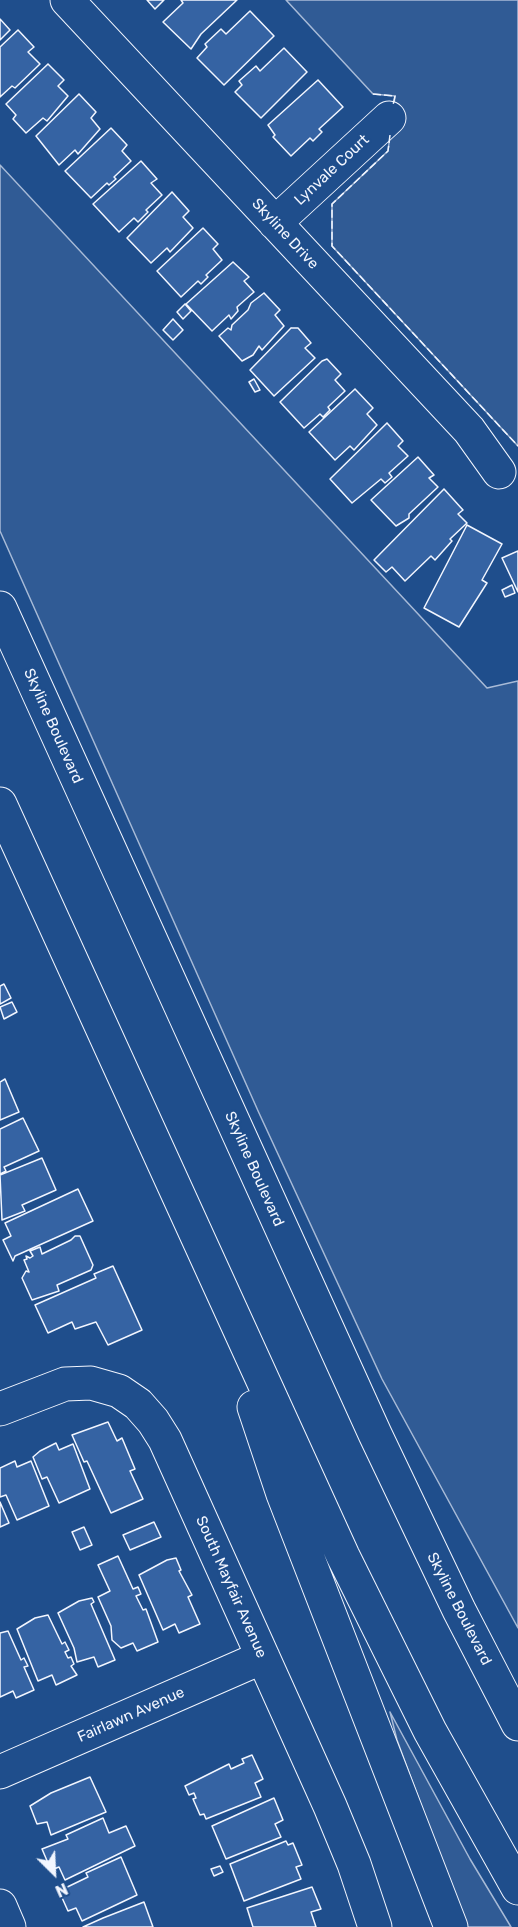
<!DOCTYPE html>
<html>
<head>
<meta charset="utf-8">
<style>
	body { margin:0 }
	#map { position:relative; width:518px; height:1927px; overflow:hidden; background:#1f4e8c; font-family:Rubik,sans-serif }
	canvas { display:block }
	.north { position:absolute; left:24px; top:1843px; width:60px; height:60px; -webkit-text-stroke:4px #1f4e8c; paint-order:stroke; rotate:156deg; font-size:16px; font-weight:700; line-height:24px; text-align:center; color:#f2f6ff }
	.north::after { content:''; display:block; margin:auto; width:21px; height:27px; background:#f2f6ff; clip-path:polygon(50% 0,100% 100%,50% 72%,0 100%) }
</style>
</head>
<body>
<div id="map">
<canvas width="518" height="1927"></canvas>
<div class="north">N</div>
</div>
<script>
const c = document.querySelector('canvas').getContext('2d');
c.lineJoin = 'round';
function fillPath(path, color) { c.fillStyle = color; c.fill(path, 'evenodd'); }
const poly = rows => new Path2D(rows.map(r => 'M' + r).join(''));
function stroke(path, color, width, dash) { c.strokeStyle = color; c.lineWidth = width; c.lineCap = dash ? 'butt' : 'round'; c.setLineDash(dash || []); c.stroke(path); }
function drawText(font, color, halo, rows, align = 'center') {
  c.font = font + ' Rubik,sans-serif'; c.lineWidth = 4.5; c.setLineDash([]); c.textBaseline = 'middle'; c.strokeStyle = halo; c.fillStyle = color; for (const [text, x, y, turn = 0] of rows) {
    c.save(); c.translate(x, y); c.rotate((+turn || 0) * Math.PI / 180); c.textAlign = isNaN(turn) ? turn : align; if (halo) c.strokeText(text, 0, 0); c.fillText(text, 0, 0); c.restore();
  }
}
const built = poly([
	[286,0,518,0,518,446,332,246,332,204,388,151,395,96,373,94,286,0],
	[0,165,487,688,518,681,518,1628,382,1379,259,1113,0,531,0,165],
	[390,1712,470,1859,511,1927,466,1927,397,1740,390,1712]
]);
fillPath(built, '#305b95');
stroke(built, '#a8bbd7', 1.5);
const building = poly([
	[147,0,164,0,155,9,147,0],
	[181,0,237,0,201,34,191,49,163,22,183,3,181,0],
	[250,11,274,36,224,85,197,58,207,47,205,44,221,29,226,34,250,11],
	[0,19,10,30,0,40,0,19],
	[18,30,34,47,28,52,40,64,15,88,12,86,0,97,0,47,18,30],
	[284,48,307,72,261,118,235,92,242,85,239,81,256,66,260,71,284,48],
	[48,64,64,80,58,86,68,96,47,121,43,118,26,133,13,119,16,115,6,104,48,64],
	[318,80,343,107,319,129,322,132,313,141,310,138,291,156,273,137,275,135,268,125,318,80],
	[79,94,96,112,91,118,100,129,78,154,75,150,59,165,36,136,79,94],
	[111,128,127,145,122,151,131,161,114,177,116,179,109,185,107,183,91,198,65,171,111,128],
	[141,161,157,179,151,183,162,195,146,210,148,212,138,222,134,218,119,232,93,204,141,161],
	[172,192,189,211,183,217,193,228,170,252,167,248,151,263,127,238,172,192],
	[203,228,218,244,213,249,222,260,206,275,208,277,201,284,198,281,181,297,157,271,203,228],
	[233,262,249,277,244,281,254,292,237,307,238,311,231,319,229,315,212,331,186,304,233,262],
	[264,293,280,310,275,315,284,326,262,350,259,346,253,355,242,361,219,336,228,328,231,330,232,325,248,310,251,303,264,293],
	[185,304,191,311,183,319,177,312,185,304],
	[173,319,183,330,173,340,163,330,173,319],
	[291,328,298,328,311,343,305,348,315,358,274,396,250,370,291,328],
	[327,359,341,374,335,380,345,391,328,407,330,410,323,417,320,414,304,428,280,402,322,361,327,359],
	[254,379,260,390,255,392,249,382,254,379],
	[355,389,373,408,367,414,377,425,354,450,350,446,335,460,309,432,355,389],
	[387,423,403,441,398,446,408,456,389,473,392,477,385,483,381,479,352,503,330,479,387,423],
	[418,457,434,475,429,478,438,487,409,514,409,518,396,526,371,500,418,457],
	[444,489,463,510,458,514,467,523,450,539,452,541,435,560,431,556,405,581,392,567,386,572,374,560,444,489],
	[467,525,502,544,482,580,487,583,459,627,424,608,467,525],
	[518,551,518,592,502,558,518,551],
	[512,585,515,593,505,597,502,590,512,585],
	[4,984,11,998,0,1004,0,986,4,984],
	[12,1002,17,1012,4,1019,0,1007,12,1002],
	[5,1079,19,1112,0,1120,0,1082,5,1079],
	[23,1118,39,1151,4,1167,6,1171,0,1174,0,1129,23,1118],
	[42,1158,56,1190,22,1205,25,1211,2,1220,0,1175,42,1158],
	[78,1189,93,1221,15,1256,13,1261,3,1240,11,1236,5,1223,78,1189],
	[75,1236,80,1236,93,1265,91,1270,57,1285,59,1291,32,1300,22,1278,26,1271,29,1272,24,1260,27,1259,26,1256,30,1258,33,1256,30,1251,40,1247,42,1254,71,1240,75,1236],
	[113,1266,142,1330,108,1345,96,1322,75,1329,72,1322,48,1333,35,1305,96,1278,94,1274,113,1266],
	[108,1422,117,1441,122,1438,135,1469,130,1471,143,1499,111,1513,87,1461,84,1462,72,1435,108,1422],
	[56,1443,59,1450,73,1444,90,1489,59,1503,47,1477,42,1479,33,1457,40,1451,56,1443],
	[15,1461,17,1467,31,1461,49,1506,17,1520,6,1495,0,1497,0,1468,15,1461],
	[0,1502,9,1523,0,1527,0,1502],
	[154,1522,161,1537,130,1550,123,1535,154,1522],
	[84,1527,92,1545,80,1550,72,1532,84,1527],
	[118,1556,133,1589,138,1587,141,1594,136,1596,143,1610,146,1609,158,1642,137,1651,133,1643,121,1648,112,1640,111,1626,98,1597,110,1591,98,1565,118,1556],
	[176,1558,181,1570,179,1571,192,1595,188,1597,200,1624,179,1633,175,1624,163,1630,139,1575,167,1560,176,1558],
	[92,1598,94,1602,91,1604,115,1660,98,1667,94,1657,77,1662,74,1648,58,1613,79,1601,92,1598],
	[48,1615,62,1644,65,1642,69,1650,65,1652,68,1658,71,1657,74,1664,71,1666,77,1675,56,1685,52,1675,38,1681,17,1629,35,1618,48,1615],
	[8,1631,21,1660,24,1658,28,1666,24,1667,34,1690,16,1698,13,1691,0,1697,0,1633,8,1631],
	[252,1755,263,1779,255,1783,261,1797,206,1819,204,1814,200,1815,193,1799,196,1798,194,1793,189,1795,185,1786,229,1764,231,1769,244,1763,242,1759,252,1755],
	[90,1777,106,1812,51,1835,47,1822,37,1824,30,1806,51,1793,90,1777],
	[274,1798,283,1820,275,1824,281,1837,226,1859,212,1826,274,1798],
	[103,1818,109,1833,126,1826,135,1846,65,1880,59,1867,51,1870,42,1849,68,1839,66,1835,103,1818],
	[286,1841,288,1845,293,1843,302,1865,296,1867,301,1879,244,1901,230,1864,286,1841],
	[121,1857,137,1895,82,1921,76,1908,68,1911,59,1891,88,1877,86,1873,121,1857],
	[220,1866,223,1872,214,1876,211,1869,220,1866],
	[312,1887,321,1909,311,1912,316,1927,253,1927,247,1908,312,1887],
	[144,1902,153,1927,83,1927,103,1918,144,1902]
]);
fillPath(building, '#3563a3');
stroke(building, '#f2f6ff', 1.5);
const minor = poly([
	[67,0,469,430,499,472],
	[275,223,389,118],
	[0,1409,65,1384,91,1383,119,1391,138,1404,153,1421,165,1440,330,1806,354,1864,375,1927],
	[0,1772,263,1657],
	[0,1906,9,1927]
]);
const major = poly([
	[0,608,375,1434,459,1610,518,1724],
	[0,804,343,1556,430,1731,518,1888],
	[254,1407,283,1494,451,1927]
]);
stroke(minor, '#f2f6ff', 35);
stroke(major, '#f2f6ff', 35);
stroke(minor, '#1f4e8c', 33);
stroke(major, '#1f4e8c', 33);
stroke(poly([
	[373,94,395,96,393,105],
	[390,135,388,151,332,204,332,246,518,446]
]), '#f2f6ff', 1.5, [8, 3]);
drawText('15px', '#f2f6ff', '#1f4e8c', [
	["Lynvale Court",332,170,-43],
	["Skyline Drive",285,234,47],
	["Skyline Boulevard",53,726,66],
	["Skyline Boulevard",254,1169,66],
	["South Mayfair Avenue",231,1587,66],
	["Skyline Boulevard",459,1609,63],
	["Fairlawn Avenue",131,1715,-24]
]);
</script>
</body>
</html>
